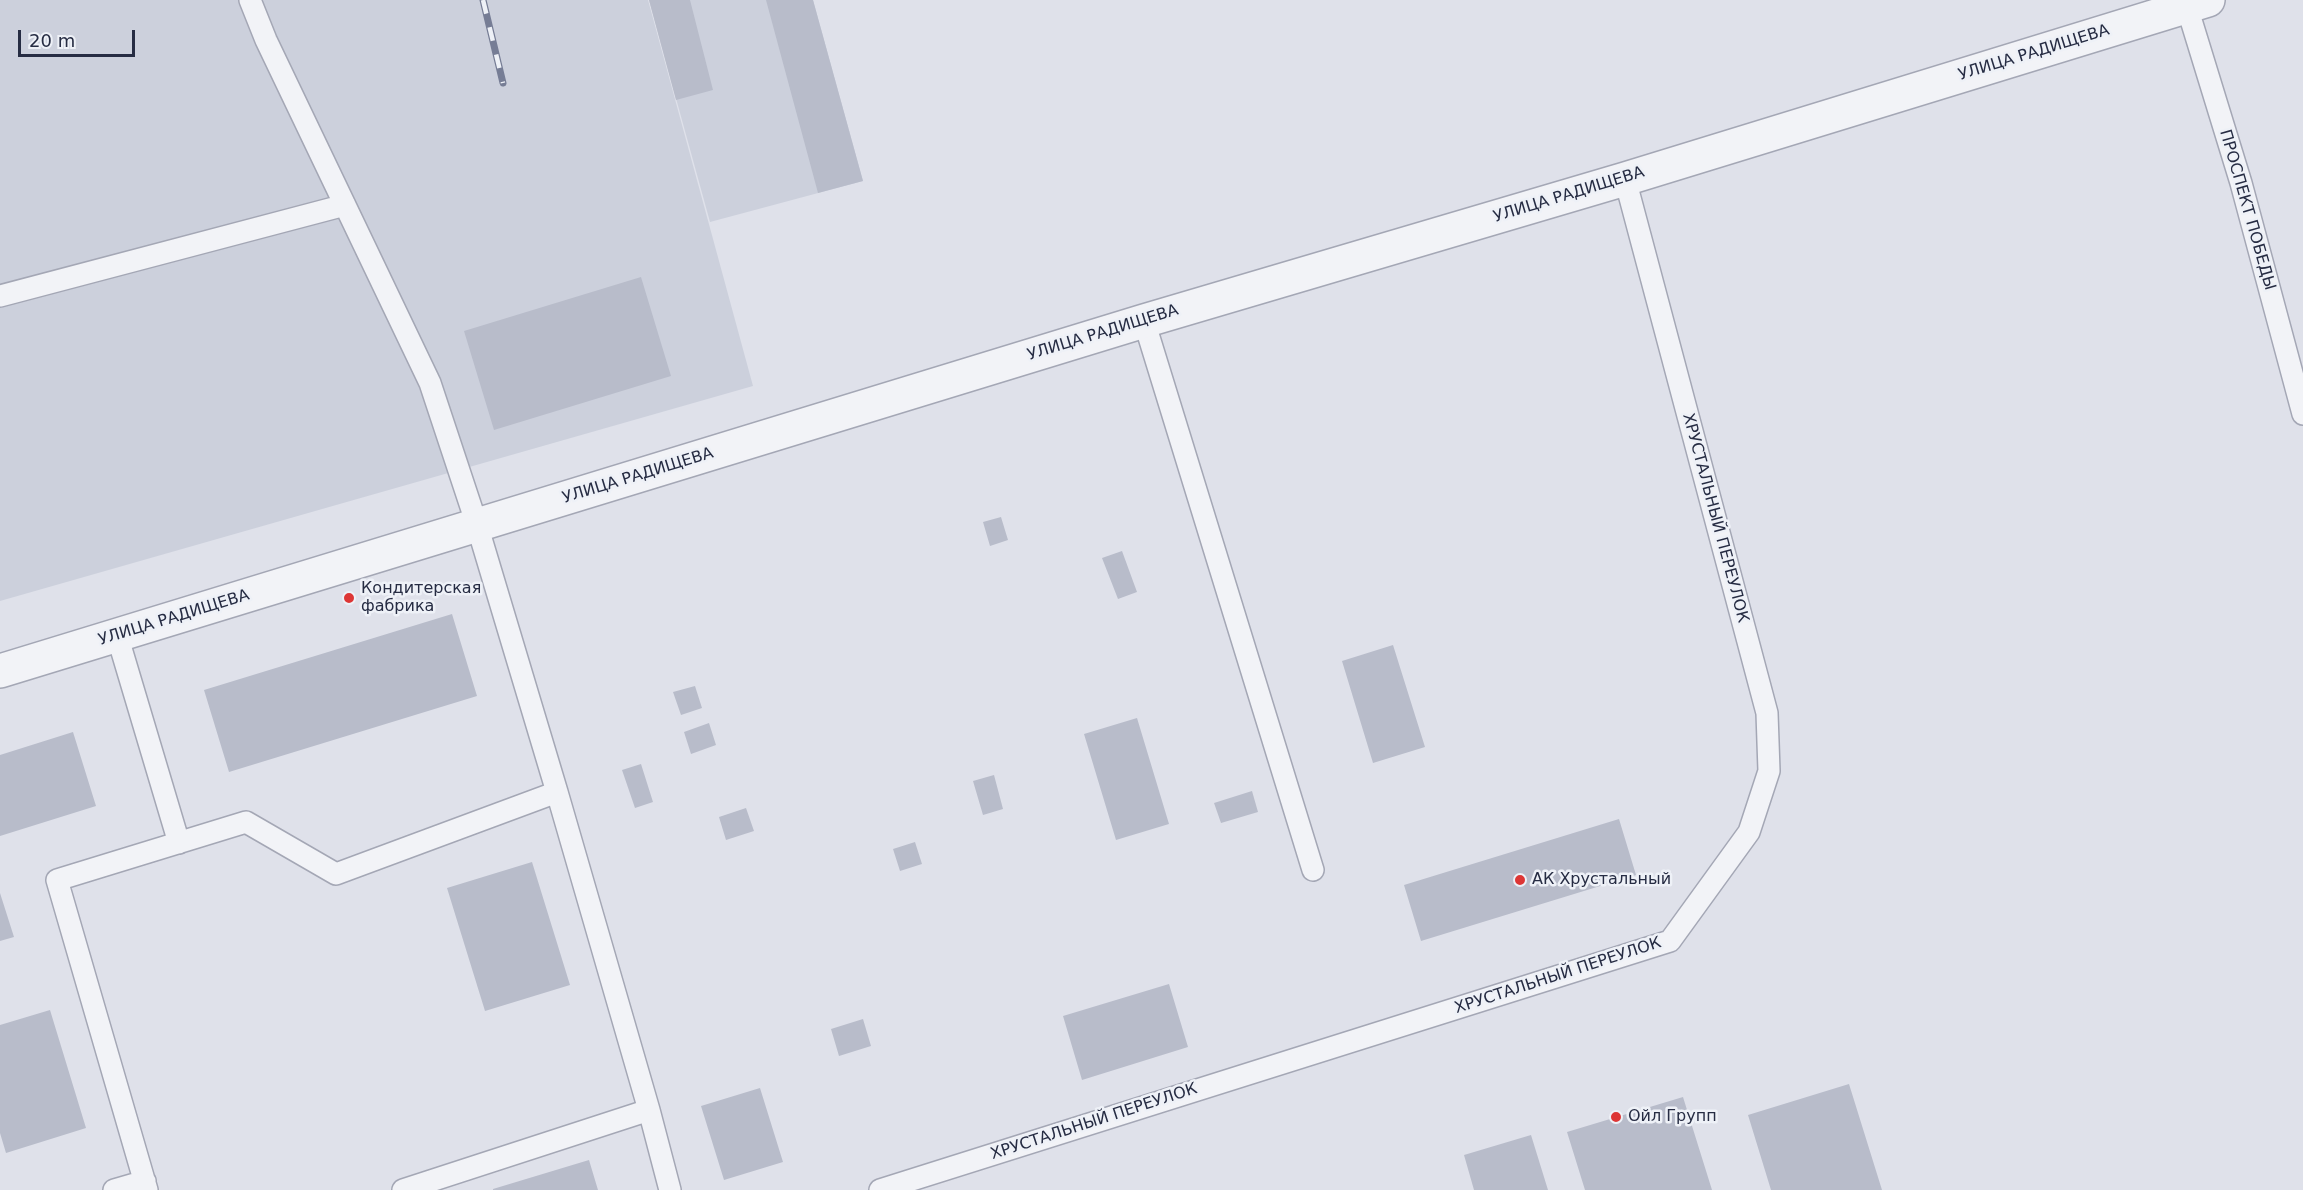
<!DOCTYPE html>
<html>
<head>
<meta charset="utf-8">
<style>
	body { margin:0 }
	#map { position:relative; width:2303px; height:1190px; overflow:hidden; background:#dfe1ea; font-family:"DejaVu Sans",sans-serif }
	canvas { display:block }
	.scale { position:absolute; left:18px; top:30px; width:117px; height:27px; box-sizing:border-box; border:3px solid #262c43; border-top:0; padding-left:8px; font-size:18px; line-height:21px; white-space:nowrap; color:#262c43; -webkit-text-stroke:4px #eef1f7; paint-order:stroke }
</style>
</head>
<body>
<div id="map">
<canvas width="2303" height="1190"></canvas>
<div class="scale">20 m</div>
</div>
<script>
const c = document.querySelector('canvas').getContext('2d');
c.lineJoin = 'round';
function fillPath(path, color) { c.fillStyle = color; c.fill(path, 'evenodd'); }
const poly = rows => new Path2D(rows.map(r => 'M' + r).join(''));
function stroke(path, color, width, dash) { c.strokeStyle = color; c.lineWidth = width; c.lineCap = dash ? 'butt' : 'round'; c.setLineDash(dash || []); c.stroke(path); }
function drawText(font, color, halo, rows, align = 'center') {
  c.font = font + ' "DejaVu Sans",sans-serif'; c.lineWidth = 5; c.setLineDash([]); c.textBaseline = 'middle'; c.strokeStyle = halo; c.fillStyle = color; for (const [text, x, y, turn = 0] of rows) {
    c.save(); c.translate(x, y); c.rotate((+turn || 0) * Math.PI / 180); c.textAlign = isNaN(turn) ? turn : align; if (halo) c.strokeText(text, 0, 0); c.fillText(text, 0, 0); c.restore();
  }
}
fillPath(poly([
	[0,0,648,0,753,386,0,601],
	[649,0,813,0,863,181,710,222]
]), '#ccd0dc');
fillPath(poly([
	[649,0,690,0,713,90,676,100],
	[766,0,813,0,863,181,818,193],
	[641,277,671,376,494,430,464,331],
	[1001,517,1008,540,990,546,983,522],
	[1122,551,1137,592,1118,599,1102,558],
	[452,614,477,696,229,772,204,690],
	[1393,645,1425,747,1373,763,1342,661],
	[695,686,702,708,681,715,673,692],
	[1137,718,1169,824,1116,840,1084,734],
	[709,723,716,745,691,754,684,732],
	[73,732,96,806,0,836,0,755],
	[641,764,653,802,635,808,622,770],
	[994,775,1003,809,983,815,973,781],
	[1252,791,1258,812,1221,823,1214,803],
	[746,808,754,831,726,840,719,817],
	[1619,819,1636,875,1421,941,1404,885],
	[915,842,922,864,900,871,893,849],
	[532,862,570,985,485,1011,447,888],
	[0,893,14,937,0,941],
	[1169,984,1188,1047,1082,1080,1063,1016],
	[50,1010,86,1128,6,1153,0,1133,0,1025],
	[863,1019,871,1046,839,1056,831,1029],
	[1849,1084,1882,1190,1771,1190,1748,1115],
	[760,1088,783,1162,724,1180,701,1106],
	[1683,1097,1712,1190,1585,1190,1567,1132],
	[1531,1135,1548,1190,1474,1190,1464,1155],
	[589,1160,598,1190,493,1190,493,1189]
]), '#b8bcca');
const service = poly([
	[2187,7,2241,183,2303,414],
	[0,296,345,205],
	[1144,321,1313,870],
	[117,635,179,843],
	[557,792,649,1110,670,1190],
	[114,1190,145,1181],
	[147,1190,57,880,246,822,336,874,557,792,477,525,430,383,266,40,250,0],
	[403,1190,649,1110],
	[880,1190,1670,941,1749,832,1769,771,1767,713,1625,179]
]);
const tertiary = poly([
	[0,671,1144,321,1625,179,2208,0]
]);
stroke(service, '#a4a7b5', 24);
stroke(tertiary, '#a4a7b5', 36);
stroke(service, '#f2f3f7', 21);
stroke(tertiary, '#f2f3f7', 33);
const rail = poly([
	[483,0,503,83]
]);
stroke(rail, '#767d95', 7);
stroke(rail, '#eef1f7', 4.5, [14]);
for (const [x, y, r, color] of [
	[349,598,6,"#dd3635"],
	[1520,880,6,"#dd3635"],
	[1616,1117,6,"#dd3635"]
]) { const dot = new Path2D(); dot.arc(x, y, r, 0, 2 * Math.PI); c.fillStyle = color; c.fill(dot); stroke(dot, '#eef1f7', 2); }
drawText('16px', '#262c43', '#eef1f7', [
	["УЛИЦА РАДИЩЕВА",2034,53,-17],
	["УЛИЦА РАДИЩЕВА",1569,195,-17],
	["ПРОСПЕКТ ПОБЕДЫ",2247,210,74],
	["УЛИЦА РАДИЩЕВА",1103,333,-17],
	["УЛИЦА РАДИЩЕВА",638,476,-17],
	["ХРУСТАЛЬНЫЙ ПЕРЕУЛОК",1715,518,75],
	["УЛИЦА РАДИЩЕВА",174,618,-17],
	["ХРУСТАЛЬНЫЙ ПЕРЕУЛОК",1558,976,-18],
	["ХРУСТАЛЬНЫЙ ПЕРЕУЛОК",1094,1122,-18]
]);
drawText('16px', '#262c43', '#eef1f7', [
	["Кондитерская",361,589],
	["фабрика",361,607],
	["АК Хрустальный",1532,880],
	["Ойл Групп",1628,1117]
], 'left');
</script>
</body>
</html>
